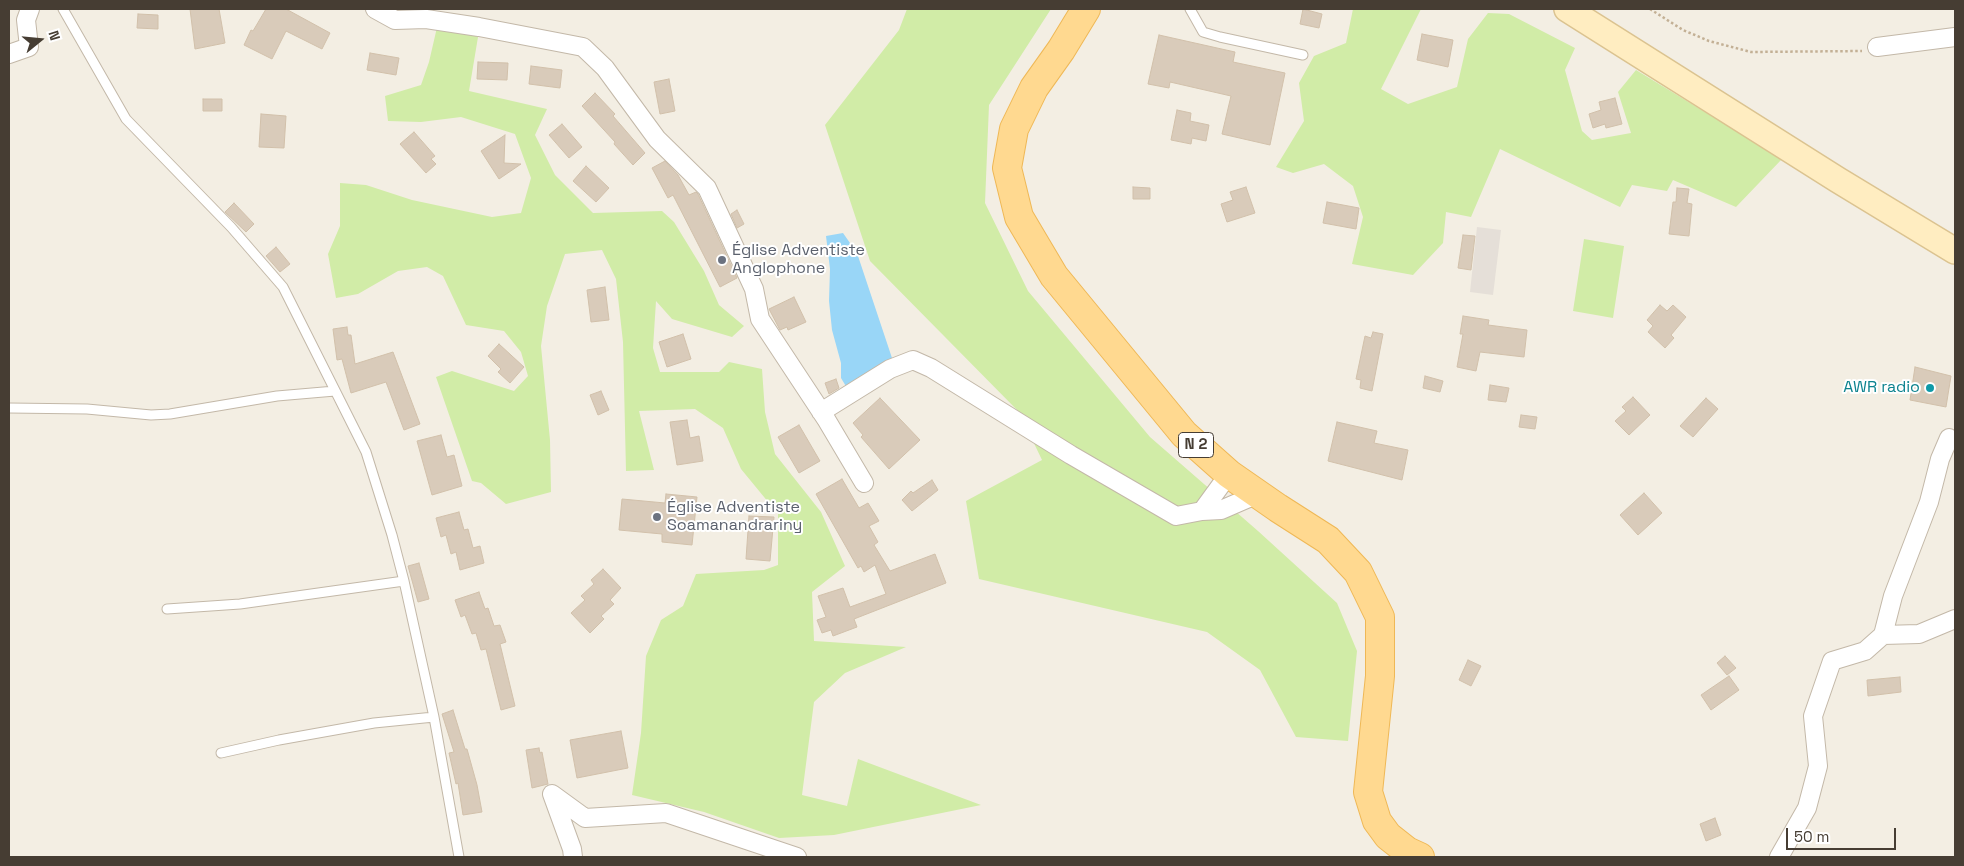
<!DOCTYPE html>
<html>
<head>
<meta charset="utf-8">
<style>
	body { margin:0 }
	#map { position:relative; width:1964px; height:866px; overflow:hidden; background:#f3eee3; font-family:"Space Grotesk",sans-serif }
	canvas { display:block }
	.frame { position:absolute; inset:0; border:10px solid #463d33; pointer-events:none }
	.north { position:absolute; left:15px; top:15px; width:50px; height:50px; -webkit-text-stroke:4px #fff; paint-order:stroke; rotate:73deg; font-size:14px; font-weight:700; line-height:20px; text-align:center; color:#463d33 }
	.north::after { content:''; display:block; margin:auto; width:18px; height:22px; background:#463d33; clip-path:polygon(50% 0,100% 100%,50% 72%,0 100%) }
	.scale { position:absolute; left:1786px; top:828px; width:110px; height:22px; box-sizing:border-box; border:2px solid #463d33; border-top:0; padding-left:6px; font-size:15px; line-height:18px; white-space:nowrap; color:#463d33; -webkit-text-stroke:4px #fff; paint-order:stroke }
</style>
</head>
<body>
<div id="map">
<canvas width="1964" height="866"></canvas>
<div class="frame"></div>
<div class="north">N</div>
<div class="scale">50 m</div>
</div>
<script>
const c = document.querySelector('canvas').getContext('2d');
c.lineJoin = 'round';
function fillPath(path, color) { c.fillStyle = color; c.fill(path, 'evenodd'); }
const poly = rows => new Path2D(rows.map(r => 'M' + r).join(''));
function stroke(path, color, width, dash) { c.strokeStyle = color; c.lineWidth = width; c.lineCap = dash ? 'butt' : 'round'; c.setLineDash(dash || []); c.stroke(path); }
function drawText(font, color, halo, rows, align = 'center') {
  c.font = font + ' "Space Grotesk",sans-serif'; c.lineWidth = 4; c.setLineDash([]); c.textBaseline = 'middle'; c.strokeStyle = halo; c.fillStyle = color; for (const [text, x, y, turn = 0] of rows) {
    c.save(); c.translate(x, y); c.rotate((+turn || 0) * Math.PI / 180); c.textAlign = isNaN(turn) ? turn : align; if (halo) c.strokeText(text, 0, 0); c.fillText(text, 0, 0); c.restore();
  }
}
fillPath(poly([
	[1477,227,1501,230,1493,295,1470,292]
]), '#e5dfd8');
fillPath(poly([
	[907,9,1051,9,989,105,985,203,1028,291,1150,437,1258,531,1337,603,1357,651,1348,741,1296,737,1260,670,1207,632,979,579,966,501,1042,460,1019,412,870,261,825,125,899,30],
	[1353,9,1421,9,1381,89,1408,104,1457,87,1468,39,1488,13,1509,14,1575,48,1565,70,1582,131,1592,140,1631,133,1618,92,1636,70,1782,159,1736,207,1673,180,1667,191,1632,185,1620,207,1500,149,1471,217,1446,212,1443,243,1413,275,1352,264,1363,217,1353,186,1324,164,1293,173,1276,167,1304,121,1299,83,1314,56,1346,43],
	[438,23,478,37,469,91,547,109,535,135,555,175,593,213,662,211,674,222,704,271,719,305,744,326,732,337,672,319,656,301,653,348,660,372,719,372,729,362,762,369,765,412,775,454,821,512,845,566,812,592,814,641,906,647,845,673,814,702,802,795,847,806,858,759,981,805,834,835,779,838,704,812,632,795,641,733,646,656,661,620,683,606,696,574,764,570,778,565,778,514,741,469,723,428,695,409,639,411,654,470,626,471,623,342,616,279,602,250,565,254,547,306,541,346,550,440,551,492,506,504,481,483,472,481,436,377,452,371,514,391,528,376,521,352,504,331,466,325,443,276,427,267,398,271,358,294,336,298,328,254,340,226,340,183,366,185,412,200,492,217,521,213,531,178,515,134,461,117,421,122,388,121,385,96,421,85,429,62],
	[1584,239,1624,246,1613,318,1573,311]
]), '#d1eca7');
fillPath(poly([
	[843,233,857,253,892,358,847,388,841,378,841,363,832,330,829,301,830,269,826,236]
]), '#99d6f7');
const building = poly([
	[190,9,219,9,225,43,195,49,190,9],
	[266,9,286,9,330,33,322,49,286,31,272,59,244,45,251,30,253,31,266,9],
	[1303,9,1322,14,1319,28,1300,24,1303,9],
	[138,14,158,15,158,29,137,28,138,14],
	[1422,34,1453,40,1448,67,1417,60,1422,34],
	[1159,35,1235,52,1233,62,1285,73,1270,145,1222,134,1231,96,1170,82,1169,88,1148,84,1159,35],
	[370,53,399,58,396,75,367,70,370,53],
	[478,62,508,63,507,80,477,79,478,62],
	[531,66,562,70,560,88,529,84,531,66],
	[669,79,675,111,660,114,654,82,669,79],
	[595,93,615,114,613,116,645,153,633,165,614,144,615,142,582,106,595,93],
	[1615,98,1622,124,1606,128,1605,124,1593,128,1589,114,1601,110,1599,102,1615,98],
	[203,99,222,99,222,111,203,111,203,99],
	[1177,110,1191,113,1190,121,1209,125,1206,141,1192,138,1191,144,1171,140,1177,110],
	[261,114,286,116,284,148,259,147,261,114],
	[562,124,582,147,569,158,549,135,562,124],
	[414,132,435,156,431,159,436,164,426,173,400,144,414,132],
	[505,135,504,163,521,164,499,179,481,151,505,135],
	[665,161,678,175,689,195,696,192,698,194,737,278,720,287,673,195,668,198,652,168,665,161],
	[586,166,609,188,596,202,573,181,586,166],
	[1133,187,1150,188,1150,199,1133,199,1133,187],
	[1246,187,1255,213,1227,222,1221,204,1233,200,1230,192,1246,187],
	[1677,188,1689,189,1687,203,1692,204,1689,236,1669,234,1673,202,1676,202,1677,188],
	[1327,202,1359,208,1356,229,1323,223,1327,202],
	[234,203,254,224,246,232,225,212,234,203],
	[737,210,744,224,737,228,731,214,737,210],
	[1463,235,1475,236,1471,270,1458,268,1463,235],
	[276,247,290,264,280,272,266,256,276,247],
	[605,287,609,320,591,322,587,290,605,287],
	[794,297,806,322,788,330,787,327,780,330,769,309,794,297],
	[1660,305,1667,311,1673,305,1686,317,1671,335,1674,338,1665,348,1648,332,1653,326,1647,320,1660,305],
	[1463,316,1489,320,1488,325,1527,330,1524,357,1480,352,1476,371,1457,367,1463,334,1460,334,1463,316],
	[347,327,348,335,351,335,355,364,393,352,420,424,404,430,386,382,351,393,342,359,337,360,333,329,347,327],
	[1373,332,1383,334,1372,391,1360,388,1361,380,1356,379,1365,336,1371,338,1373,332],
	[683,334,691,359,667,367,659,342,683,334],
	[499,344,524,367,510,383,498,372,501,369,488,356,499,344],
	[1915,367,1951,376,1946,407,1910,400,1915,367],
	[1425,376,1443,381,1440,392,1423,388,1425,376],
	[836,379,839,388,829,394,825,383,836,379],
	[1490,385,1509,388,1506,402,1488,400,1490,385],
	[601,391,609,410,598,415,590,395,601,391],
	[1633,397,1650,415,1629,435,1615,421,1626,411,1622,407,1633,397],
	[880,398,920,440,889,469,861,437,863,435,853,423,880,398],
	[1706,398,1718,409,1693,437,1680,426,1706,398],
	[1521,415,1537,417,1535,429,1519,427,1521,415],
	[687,420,690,438,699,436,703,461,677,465,670,422,687,420],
	[1337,422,1377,431,1374,443,1408,450,1402,480,1328,461,1337,422],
	[799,425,820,461,799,473,778,437,799,425],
	[441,435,447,457,454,455,462,486,432,495,417,441,441,435],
	[842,479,859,508,868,503,879,521,869,526,878,542,874,545,890,571,935,554,946,583,854,619,857,627,833,636,831,630,822,633,817,620,826,617,818,596,843,588,850,607,886,594,875,565,864,572,861,566,858,568,816,494,842,479],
	[932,480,938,490,912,511,902,500,911,491,913,493,932,480],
	[1644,493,1662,513,1638,535,1620,515,1644,493],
	[666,494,697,497,692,545,662,542,662,534,619,530,622,499,665,503,666,494],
	[459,512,464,530,468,529,473,548,480,546,484,563,460,570,456,552,451,554,446,535,441,537,436,518,459,512],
	[749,516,774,517,770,561,746,559,749,516],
	[419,563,429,599,418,602,408,566,419,563],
	[603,569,621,588,610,600,614,604,601,616,604,619,590,633,571,613,585,600,581,596,594,584,591,580,603,569],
	[479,592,485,609,488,608,494,626,500,625,506,642,500,644,515,706,501,710,486,649,481,650,476,633,472,634,465,615,461,617,455,600,479,592],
	[1725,656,1736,668,1727,675,1717,663,1725,656],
	[1468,660,1481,666,1471,686,1459,680,1468,660],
	[1729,676,1739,690,1711,710,1701,695,1729,676],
	[1900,677,1901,692,1868,696,1867,680,1900,677],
	[453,710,465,749,467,749,477,785,482,812,463,815,458,783,456,784,449,753,454,752,442,714,453,710],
	[621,731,628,768,577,778,570,740,621,731],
	[539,748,540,753,542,752,548,784,532,788,526,750,539,748],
	[1715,818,1721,835,1706,841,1700,824,1715,818]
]);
fillPath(building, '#d9cbba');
stroke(building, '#d1c0aa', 1);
const lane = poly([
	[63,9,126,119,231,227,283,287,366,452,392,535,404,581,434,717,459,857],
	[1190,9,1203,32,1220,37,1303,55],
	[9,408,87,409,151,415,170,414,277,396,335,391],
	[167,609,240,604,404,581],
	[221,753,279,740,374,723,434,717]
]);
const street = poly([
	[375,9,395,20,426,19,479,27,583,47,605,68,657,139,707,188,754,289,760,319,826,419,864,483],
	[1877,47,1955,37],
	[9,54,29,47,26,20,30,9],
	[821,412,890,369,913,360,931,368,1071,455,1176,516,1202,511],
	[1229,474,1202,511,1221,510,1258,494],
	[1883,635,1919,634,1955,619],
	[573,857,572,849,552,794,585,818,666,813,797,857],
	[1779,857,1807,808,1818,766,1813,716,1832,661,1865,651,1883,635,1893,596,1929,502,1940,459,1949,438]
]);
const secondary = poly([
	[1567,9,1838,180,1955,251]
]);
const primary = poly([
	[1086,9,1061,50,1034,88,1014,129,1007,168,1019,217,1054,276,1184,434,1229,474,1278,508,1328,540,1358,572,1380,617,1380,676,1368,792,1377,821,1388,836,1407,851,1420,857]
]);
stroke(lane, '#c3b8a8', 11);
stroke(street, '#c3b8a8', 20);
stroke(secondary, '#dbc390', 28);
stroke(primary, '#efb856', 30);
stroke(poly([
	[1650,9,1683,30,1709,41,1751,52,1862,51]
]), '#c3b095', 2.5, [2.5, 2.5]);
stroke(lane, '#fff', 9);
stroke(street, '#fff', 18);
stroke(secondary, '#ffedc1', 25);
stroke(primary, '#ffd990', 28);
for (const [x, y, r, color] of [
	[722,260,5,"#6b7280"],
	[1930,388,5,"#0f9aa8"],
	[657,517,5,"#6b7280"]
]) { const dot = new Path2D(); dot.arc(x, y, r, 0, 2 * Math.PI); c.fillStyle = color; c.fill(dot); stroke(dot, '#fff', 2); }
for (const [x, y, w] of [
	[1196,445,35]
]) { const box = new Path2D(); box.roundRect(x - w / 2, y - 12.5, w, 25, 4); c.fillStyle = '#fff'; c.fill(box); stroke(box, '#463d33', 1); }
drawText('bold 15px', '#463d33', null, [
	["N 2",1196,445]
]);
drawText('16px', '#5b616d', '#fff', [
	["Église Adventiste",732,251],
	["Anglophone",732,269],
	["Église Adventiste",667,508],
	["Soamanandrariny",667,526]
], 'left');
drawText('16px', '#0d838f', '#fff', [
	["AWR radio",1920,388]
], 'right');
</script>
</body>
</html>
